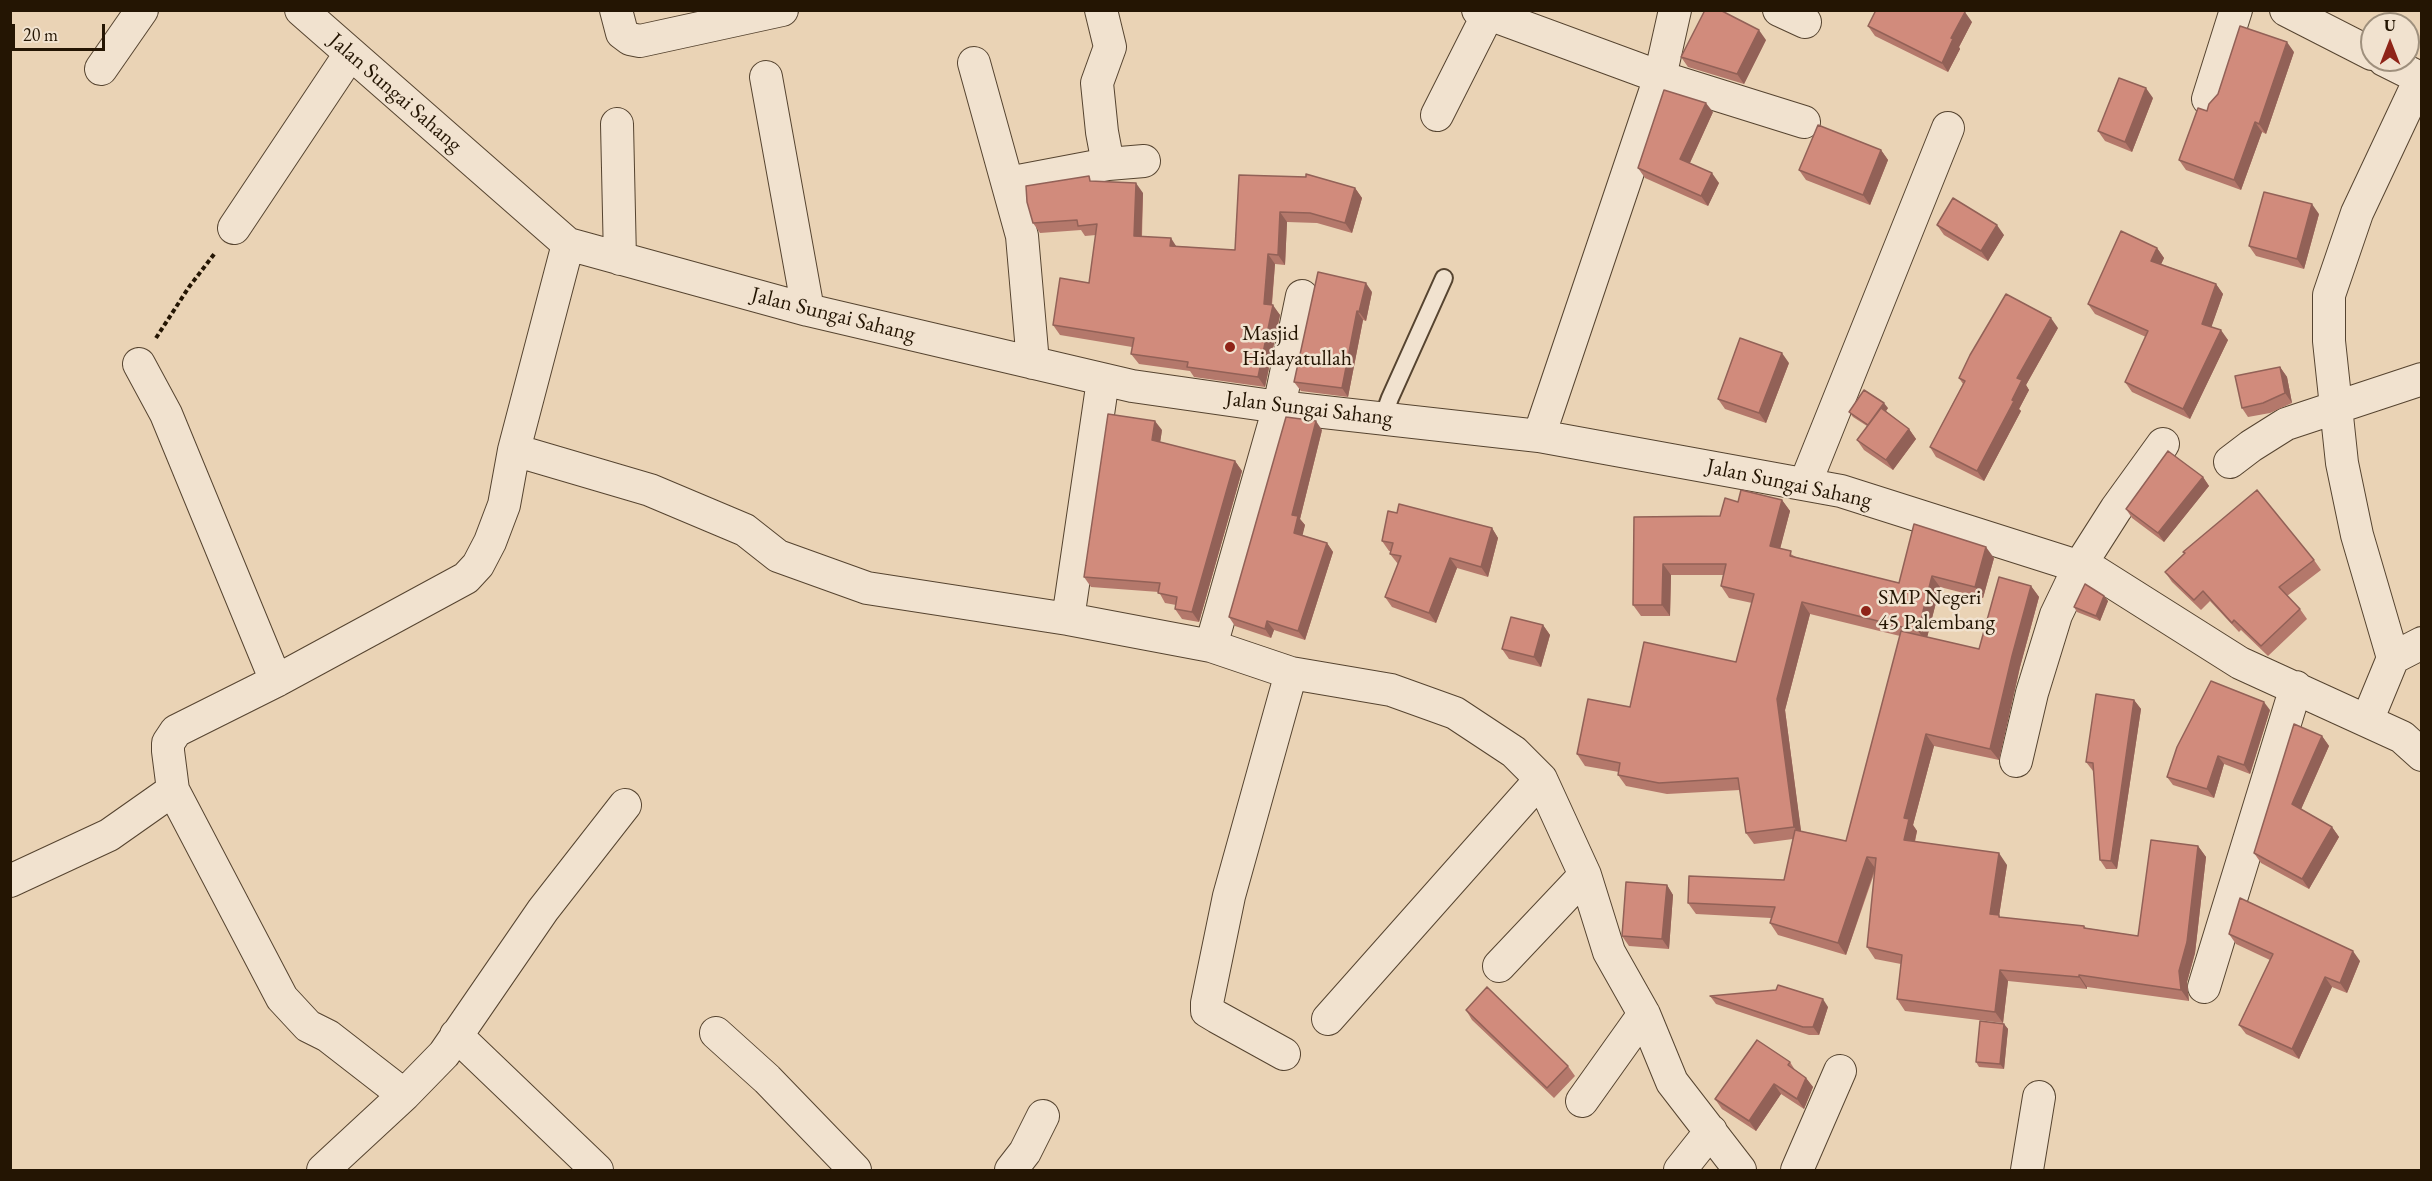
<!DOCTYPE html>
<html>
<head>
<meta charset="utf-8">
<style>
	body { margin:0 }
	#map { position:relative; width:2432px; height:1181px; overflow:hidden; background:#ead3b5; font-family:"EB Garamond",serif }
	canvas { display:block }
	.frame { position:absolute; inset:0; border:12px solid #241503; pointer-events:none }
	.north { position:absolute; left:2360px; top:12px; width:60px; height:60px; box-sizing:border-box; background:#f1e2cf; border:2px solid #9f907d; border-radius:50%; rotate:0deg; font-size:16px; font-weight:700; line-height:24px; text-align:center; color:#241503 }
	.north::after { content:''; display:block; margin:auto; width:21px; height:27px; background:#8f2418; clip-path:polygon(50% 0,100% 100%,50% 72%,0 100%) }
	.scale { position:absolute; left:12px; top:24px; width:93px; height:27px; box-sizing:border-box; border:3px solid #241503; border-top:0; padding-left:8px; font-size:18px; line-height:21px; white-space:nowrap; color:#241503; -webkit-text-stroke:4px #f1e2cf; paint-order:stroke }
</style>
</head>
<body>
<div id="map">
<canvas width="2432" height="1181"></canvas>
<div class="frame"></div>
<div class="north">U</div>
<div class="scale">20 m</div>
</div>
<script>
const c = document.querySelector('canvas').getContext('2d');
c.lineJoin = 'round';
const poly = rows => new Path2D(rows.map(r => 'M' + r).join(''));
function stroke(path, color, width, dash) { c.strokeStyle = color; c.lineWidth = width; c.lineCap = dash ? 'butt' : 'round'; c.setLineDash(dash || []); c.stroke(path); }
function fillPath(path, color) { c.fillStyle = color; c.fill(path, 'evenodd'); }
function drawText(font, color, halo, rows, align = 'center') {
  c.font = font + ' "EB Garamond",serif'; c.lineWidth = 5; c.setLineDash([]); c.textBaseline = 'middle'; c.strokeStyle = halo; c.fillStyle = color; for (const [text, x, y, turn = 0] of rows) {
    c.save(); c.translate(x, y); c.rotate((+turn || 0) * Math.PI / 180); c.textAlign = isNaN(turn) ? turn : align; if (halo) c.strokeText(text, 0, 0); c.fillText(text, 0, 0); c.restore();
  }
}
const lane = poly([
	[1383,417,1390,398,1444,278]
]);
const street = poly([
	[301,10,568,244,808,310,1132,386,1279,407,1539,436,1841,491,2096,572,2240,663,2402,737,2422,755],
	[616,10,622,33,630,39,640,41,782,10],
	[1101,10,1110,47,1097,83,1102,132,1108,164],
	[1478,10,1660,77,1804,122],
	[1779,10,1805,22],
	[2286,10,2372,54],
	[2384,60,2422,79],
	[974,63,1022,236,1033,363],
	[101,69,142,10],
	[766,77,808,310],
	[2208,99,2236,10],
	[1437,115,1488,14],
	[617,124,620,259],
	[1008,183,1108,164,1144,161],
	[234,228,350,54],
	[139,364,166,414,276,681],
	[1539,436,1660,77,1675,10],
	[514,450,650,490,745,530,778,556,867,588,1068,619,1211,646,1291,673,1391,690,1455,713,1514,752,1541,779,1585,875,1609,952,1644,1014,1672,1082,1740,1170],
	[2230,462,2251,446,2286,424,2422,379],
	[1805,484,1948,128],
	[1068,619,1103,380],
	[1211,646,1279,407,1302,296],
	[2393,658,2357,535,2342,463,2329,341,2329,295,2357,213,2420,79],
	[2367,721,2393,658,2422,643],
	[2016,761,2032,693,2056,615,2079,567,2116,509,2163,444],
	[173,790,282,998,308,1026,328,1036,404,1095],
	[10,881,109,835,173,790,168,751,168,743,176,731,276,681,466,578,478,565,490,542,504,505,514,450,568,244],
	[1499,966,1585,875],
	[2204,987,2296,687],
	[1328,1019,1541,779],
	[716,1033,767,1079,855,1170],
	[456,1035,597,1170],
	[1284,1054,1217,1017,1207,1011,1207,1003,1229,896,1291,673],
	[1582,1101,1644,1014],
	[323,1170,404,1095,444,1054,543,910,625,805],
	[1011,1170,1025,1152,1043,1116],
	[1680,1170,1711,1131],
	[1797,1170,1840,1071],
	[2027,1170,2039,1097]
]);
stroke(lane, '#564430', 20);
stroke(street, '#564430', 34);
stroke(poly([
	[156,338,189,287,215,253]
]), '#241503', 4, [4.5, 3]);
stroke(lane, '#f1e2cf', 16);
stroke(street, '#f1e2cf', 32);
fillPath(poly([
	[1972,22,1959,47,1960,49,1948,72,1875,36,1868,26],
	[1766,40,1744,84,1688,67,1681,57],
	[2294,52,2266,134,2262,132,2241,190,2186,170,2179,160,2207,111],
	[2153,98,2132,152,2105,141,2098,131],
	[1713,112,1690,163,1719,183,1708,206,1645,178,1638,168],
	[1881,150,1888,160,1870,205,1806,180,1799,170],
	[1239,175,1355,188,1362,198,1352,233,1317,223,1287,222,1285,265,1275,264,1272,305,1280,315,1265,387,1194,377,1190,371,1139,364,1131,354,1132,347,1060,335,1053,325,1089,283,1096,235,1085,236,1081,230,1040,233,1033,223,1093,182,1143,193,1142,237,1176,246,1235,250],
	[2319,214,2304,269,2256,256,2249,246],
	[1937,225,2004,235,1988,261,1944,235],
	[2157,248,2164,258,2161,264,2216,284,2223,294,2211,327,2228,340,2190,419,2132,392,2125,382,2146,337,2095,314,2088,304],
	[1372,292,1366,321,1363,320,1348,397,1301,391,1294,382],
	[2058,328,2026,385,2029,390,2019,409,2021,411,1984,481,1936,457,1930,447,1963,384,1959,378],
	[1789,363,1766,423,1725,409,1718,399],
	[2280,367,2287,377,2292,403,2270,413,2248,417,2242,408],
	[1888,408,1886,411,1909,429,1916,439,1893,470,1864,450,1857,440,1867,426,1853,417,1849,412],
	[1162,430,1160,442,1235,461,1242,471,1199,622,1182,619,1175,609,1176,605,1165,603,1159,592,1091,587,1084,577],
	[1322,430,1300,519,1305,525,1302,535,1327,543,1333,552,1305,640,1274,630,1271,638,1235,626,1229,617],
	[2203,477,2209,486,2164,542,2132,518,2126,509],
	[1782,500,1790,511,1780,548,1796,557,1899,583,1994,558,1983,598,1940,587,1927,637,1979,649,2031,586,2039,597,2020,667,1999,760,1934,746,1913,825,1917,831,1915,842,2007,865,1999,916,2000,917,2084,926,2086,928,2138,936,2198,846,2206,857,2195,953,2187,982,2189,1001,2087,987,2087,989,2008,981,2003,1023,1905,1011,1897,999,1901,964,1875,959,1867,947,1875,871,1846,955,1778,935,1770,923,1771,918,1696,914,1688,903,1784,880,1793,839,1754,844,1746,833,1740,790,1667,794,1626,786,1618,775,1619,772,1585,766,1577,754,1630,707,1736,662,1752,603,1729,598,1721,586,1723,575,1671,575,1670,616,1641,616,1633,605,1634,517,1720,516,1738,502],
	[1810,614,1900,636,1846,841,1801,832,1785,710],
	[1397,513,1492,528,1498,538,1488,577,1457,568,1436,623,1392,607,1385,597,1398,564,1390,554,1391,551,1389,551,1382,541],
	[2183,552,2314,560,2321,570,2287,596,2300,609,2307,619,2268,656,2241,630,2239,632,2210,601,2201,610,2172,582,2165,572,2185,553],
	[2104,596,2108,601,2100,621,2077,612,2074,607],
	[1543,625,1550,635,1541,667,1509,659,1502,649],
	[2134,700,2141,709,2117,869,2106,869,2100,860,2094,771,2093,771,2086,762],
	[2270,710,2250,774,2224,764,2214,798,2173,785,2167,777],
	[2322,736,2329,746,2301,809,2332,827,2339,837,2309,889,2261,863,2254,853],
	[1667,885,1673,895,1669,949,1629,946,1622,936],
	[2229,934,2360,961,2347,993,2332,987,2299,1059,2246,1034,2239,1025,2270,960,2236,944],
	[1710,996,1828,1007,1819,1035,1809,1035,1716,1004],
	[1466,1010,1568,1066,1575,1076,1554,1098,1472,1020],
	[2004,1024,2008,1029,2004,1069,1979,1067,1976,1062],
	[1790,1062,1795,1070,1806,1078,1813,1087,1804,1109,1781,1094,1756,1131,1722,1109,1715,1099]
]), '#b4786b');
fillPath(poly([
	[1965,12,1972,22,1959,47,1960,49,1948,72,1942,63,1951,38],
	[1759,30,1766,40,1744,84,1737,74],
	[2287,42,2294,52,2266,134,2259,124],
	[2146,88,2153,98,2132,152,2125,142],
	[1706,103,1713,112,1687,169,1680,159],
	[2255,122,2262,132,2241,190,2234,180],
	[1881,150,1888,160,1870,205,1863,195],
	[1712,173,1719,183,1708,206,1701,196],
	[1136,183,1143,193,1141,247,1134,236],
	[1355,188,1362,198,1352,233,1345,223],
	[2312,204,2319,214,2304,269,2297,259],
	[1280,212,1287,222,1285,265,1278,255],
	[1997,225,2004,235,1988,261,1981,251],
	[1171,238,1178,249,1170,246],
	[2157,248,2164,258,2158,271,2151,261],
	[1268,254,1275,264,1271,311,1273,305,1280,315,1265,387,1258,377],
	[1366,283,1372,292,1366,321,1359,312],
	[2216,284,2223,294,2209,334,2202,324],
	[1357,311,1363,320,1348,397,1342,388],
	[2051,318,2058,328,2026,385,2029,390,2019,409,2021,411,1984,481,1977,471,2012,400,2017,378],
	[2221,330,2228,340,2190,419,2183,409],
	[1782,353,1789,363,1766,423,1759,413],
	[2280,367,2287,377,2292,403,2285,393],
	[1884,403,1888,408,1873,430,1869,425],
	[1155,421,1162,430,1159,450,1152,440],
	[1316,421,1322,430,1300,519,1305,525,1301,542,1294,533,1292,515],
	[1909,429,1916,439,1893,470,1886,460],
	[1235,461,1242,471,1199,622,1192,612],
	[2203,477,2209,486,2164,542,2158,533],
	[1782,500,1790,511,1778,557,1770,546],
	[1492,528,1498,538,1488,577,1481,567],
	[1327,543,1333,552,1305,640,1298,631],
	[1986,547,1994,558,1983,598,1975,587],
	[1450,558,1457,568,1436,623,1429,613],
	[1663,564,1671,575,1670,616,1662,605],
	[1932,576,1940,587,1926,642,1918,631],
	[2031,586,2039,597,2020,667,1999,760,1990,749,2012,656],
	[2104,596,2108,601,2100,621,2096,616],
	[1802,602,1810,614,1785,710,1802,838,1794,827,1777,699],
	[1267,621,1274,630,1271,638,1265,629],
	[1543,625,1550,635,1541,667,1534,657],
	[2134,700,2141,709,2117,869,2111,861],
	[2264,702,2270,710,2250,774,2244,765],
	[1926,734,1934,746,1913,825,1917,831,1912,852,1904,840,1904,818],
	[2322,736,2329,746,2299,814,2292,804],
	[2218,756,2224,764,2214,798,2207,789],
	[2332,827,2339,837,2309,889,2302,879],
	[2198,846,2206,857,2195,953,2187,982,2189,1001,2181,990,2179,971],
	[1999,853,2007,865,1999,916,2007,927,1990,914],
	[1867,857,1875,868,1846,955,1838,943],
	[1667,885,1673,895,1669,949,1662,939],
	[2353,951,2360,961,2347,993,2340,983],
	[2000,970,2008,981,2003,1023,1995,1012],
	[2079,975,2087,987,2087,989,2079,977],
	[2325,977,2332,987,2299,1059,2292,1049],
	[1823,999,1828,1007,1819,1035,1813,1027],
	[2004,1024,2008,1029,2004,1069,2000,1064],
	[1806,1078,1813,1087,1804,1109,1797,1099],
	[1774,1084,1781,1094,1756,1131,1749,1121]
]), '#926157');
const building = poly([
	[1705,10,1720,10,1759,30,1737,74,1681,57,1705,10],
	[1876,10,1963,10,1965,12,1951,38,1953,39,1942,63,1868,26,1876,10],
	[2240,26,2287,42,2259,124,2255,122,2234,180,2179,160,2198,108,2207,111,2209,104,2218,94,2240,26],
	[2119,78,2146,88,2125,142,2098,131,2119,78],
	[1664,90,1706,103,1680,159,1712,173,1701,196,1638,168,1664,90],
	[1818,125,1881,150,1863,195,1799,170,1818,125],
	[1306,174,1355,188,1345,223,1310,213,1280,212,1278,255,1268,254,1264,304,1273,305,1258,377,1187,367,1188,362,1131,354,1134,338,1053,325,1060,278,1089,283,1097,224,1078,226,1077,220,1033,223,1027,202,1026,186,1089,176,1090,181,1136,183,1134,236,1171,238,1170,246,1235,250,1239,175,1306,177,1306,174],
	[2264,192,2312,204,2297,259,2249,246,2264,192],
	[1953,198,1997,225,1981,251,1937,225,1953,198],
	[2121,231,2157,248,2151,261,2216,284,2202,324,2221,330,2183,409,2125,382,2148,331,2088,304,2121,231],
	[1318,272,1366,283,1359,312,1357,311,1342,388,1294,382,1318,272],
	[2006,294,2051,318,2017,378,2022,380,2012,400,2014,401,1977,471,1930,447,1965,381,1959,378,1970,355,2006,294],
	[1740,338,1782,353,1759,413,1718,399,1740,338],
	[2280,367,2285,393,2263,403,2242,408,2235,376,2280,367],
	[1864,390,1884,403,1868,425,1849,412,1864,390],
	[1881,408,1909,429,1886,460,1857,440,1881,408],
	[1108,414,1155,421,1152,440,1235,461,1192,612,1175,609,1177,597,1158,593,1160,583,1084,577,1108,414],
	[1286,417,1316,421,1292,515,1298,516,1294,533,1327,543,1298,631,1267,621,1265,629,1229,617,1286,417],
	[2168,451,2203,477,2158,533,2126,509,2168,451],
	[1741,490,1782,500,1770,546,1791,551,1790,556,1899,583,1914,524,1986,547,1975,587,1932,576,1918,631,1802,602,1777,699,1794,827,1746,833,1738,778,1659,783,1618,775,1620,763,1577,754,1588,699,1630,707,1644,642,1736,662,1754,594,1721,586,1726,564,1663,564,1662,605,1633,605,1634,517,1720,516,1725,498,1738,502,1741,490],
	[2257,490,2314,560,2279,587,2300,609,2261,646,2234,620,2232,623,2203,591,2194,600,2165,572,2185,553,2183,552,2257,490],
	[1399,504,1492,528,1481,567,1450,558,1429,613,1385,597,1401,556,1390,554,1393,543,1382,541,1388,511,1397,513,1399,504],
	[1999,577,2031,586,2012,656,1990,749,1926,734,1904,818,1909,819,1904,840,1999,853,1990,914,1999,915,1999,917,2084,926,2084,928,2138,936,2151,840,2198,846,2187,942,2179,971,2181,990,2079,975,2079,977,2000,970,1995,1012,1897,999,1902,955,1867,947,1876,858,1867,857,1838,943,1770,923,1775,907,1688,903,1689,876,1784,880,1795,830,1846,841,1901,631,1979,649,1999,577],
	[2085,584,2104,596,2096,616,2074,607,2085,584],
	[1511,617,1543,625,1534,657,1502,649,1511,617],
	[2211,681,2264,702,2244,765,2218,756,2207,789,2167,777,2177,747,2211,681],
	[2096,694,2134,700,2111,861,2100,860,2093,763,2086,762,2096,694],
	[2294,724,2322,736,2292,804,2332,827,2302,879,2254,853,2294,724],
	[1626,882,1667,885,1662,939,1622,936,1626,882],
	[2240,898,2353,951,2340,983,2325,977,2292,1049,2239,1025,2273,954,2229,934,2240,898],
	[1778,985,1823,999,1813,1027,1803,1027,1710,996,1776,990,1778,985],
	[1487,987,1568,1066,1547,1088,1466,1010,1487,987],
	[1980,1021,2004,1024,2000,1064,1976,1062,1980,1021],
	[1757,1040,1790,1062,1788,1065,1806,1078,1797,1099,1774,1084,1749,1121,1715,1099,1757,1040]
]);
fillPath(building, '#d18b7c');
stroke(building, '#926157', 1.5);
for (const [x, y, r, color] of [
	[1230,347,6,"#8f2418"],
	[1866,611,6,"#8f2418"]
]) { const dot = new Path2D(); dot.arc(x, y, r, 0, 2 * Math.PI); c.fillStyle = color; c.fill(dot); stroke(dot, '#f1e2cf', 2); }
drawText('22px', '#241503', '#f1e2cf', [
	["Jalan Sungai Sahang",395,93,41],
	["Jalan Sungai Sahang",833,315,14],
	["Jalan Sungai Sahang",1309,409,7],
	["Jalan Sungai Sahang",1789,484,12]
]);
drawText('22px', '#241503', '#f1e2cf', [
	["Masjid",1242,334],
	["Hidayatullah",1242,359],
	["SMP Negeri",1878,598],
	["45 Palembang",1878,623]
], 'left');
</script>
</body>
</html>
